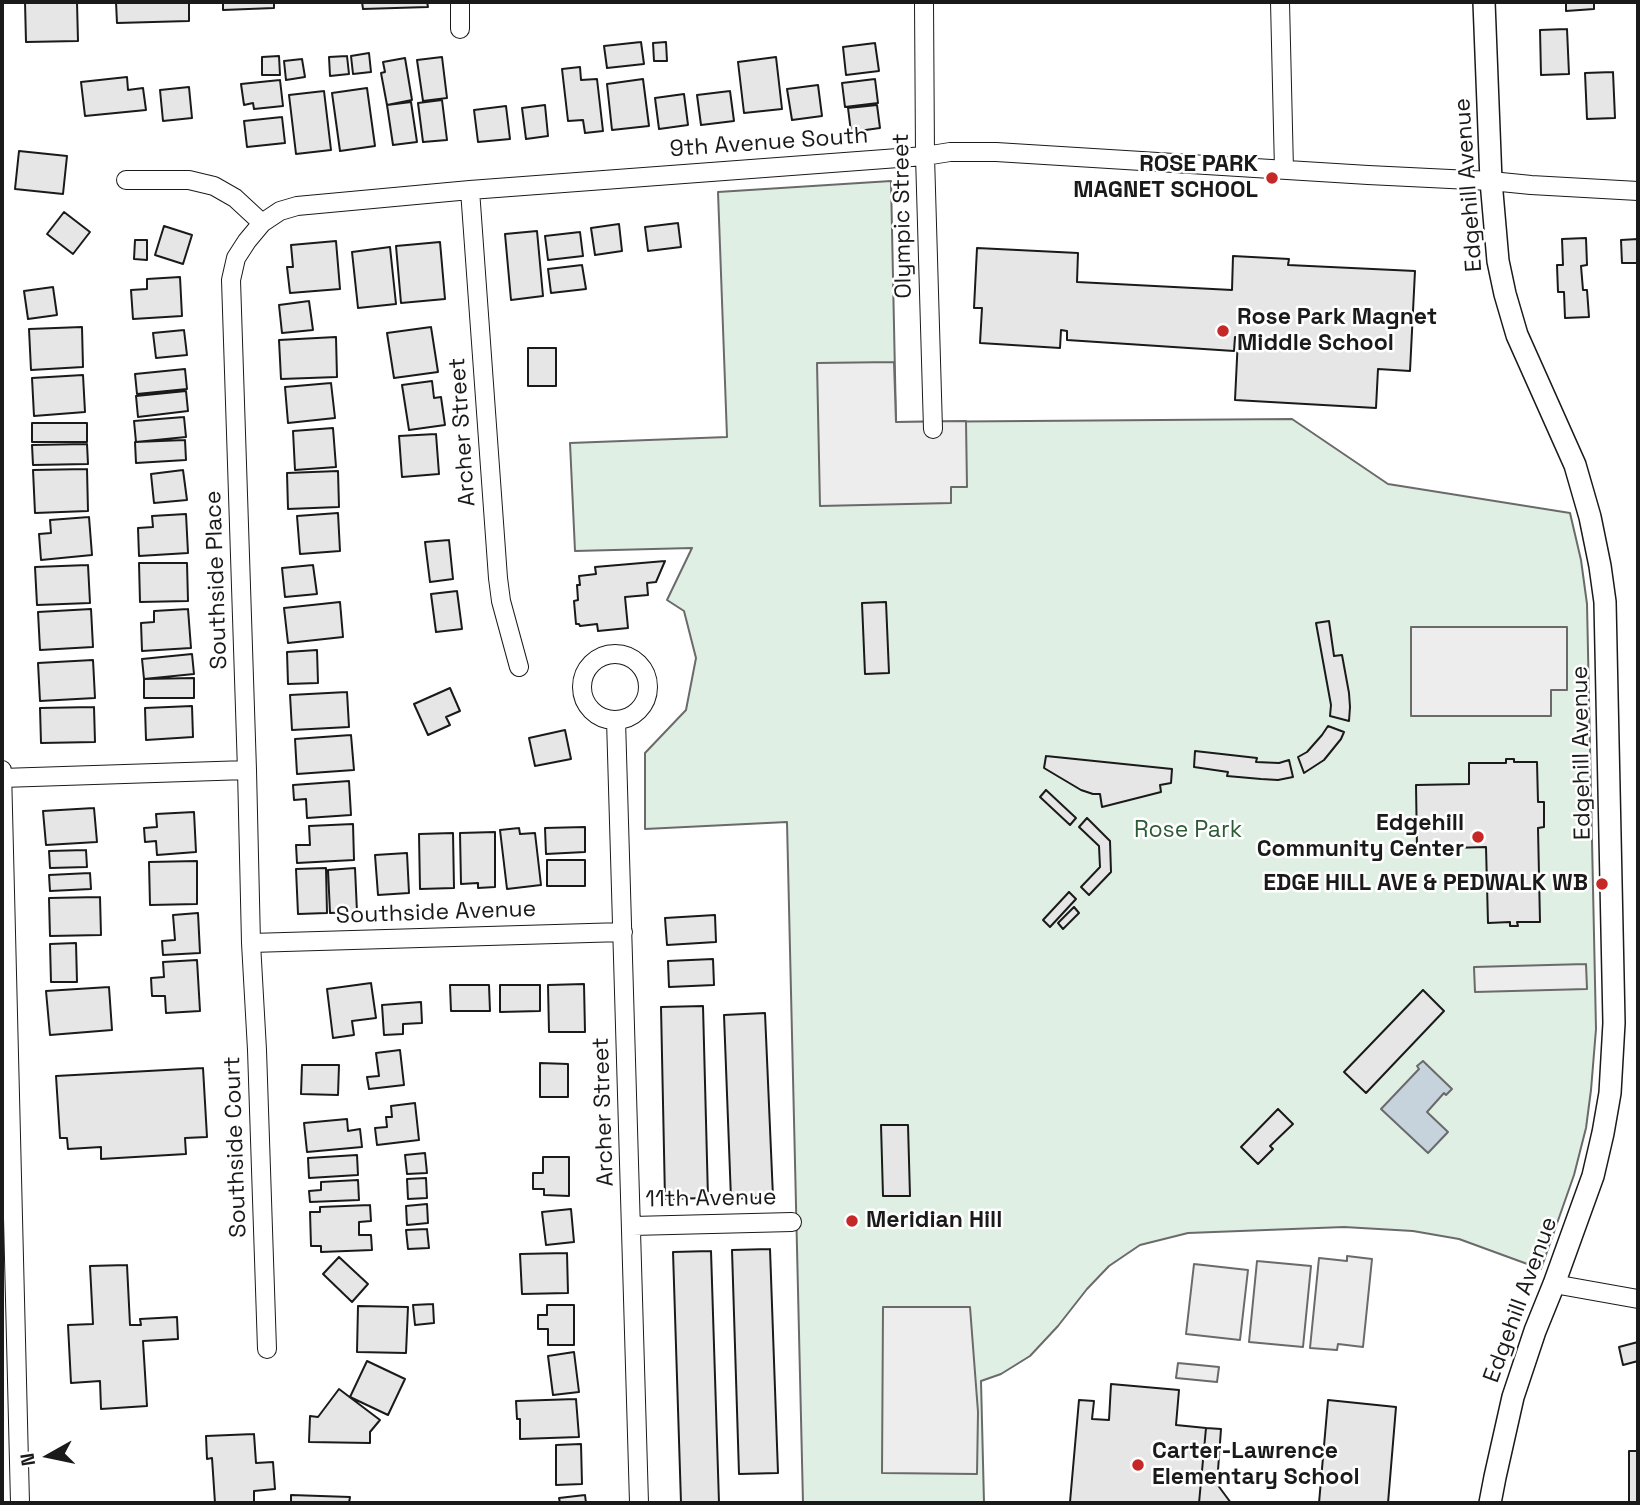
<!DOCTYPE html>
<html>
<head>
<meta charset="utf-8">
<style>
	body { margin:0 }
	#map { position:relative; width:1640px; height:1505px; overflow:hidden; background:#fff; font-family:"Space Grotesk",sans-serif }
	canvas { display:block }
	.frame { position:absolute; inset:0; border:4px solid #1a1a1a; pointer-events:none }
	.north { position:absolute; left:14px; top:1421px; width:70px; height:70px; -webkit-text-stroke:5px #fff; paint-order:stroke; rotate:261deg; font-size:19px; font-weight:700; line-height:28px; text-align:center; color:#1a1a1a }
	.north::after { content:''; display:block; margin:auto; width:24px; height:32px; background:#1a1a1a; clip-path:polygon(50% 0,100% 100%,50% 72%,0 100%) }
</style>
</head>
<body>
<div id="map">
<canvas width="1640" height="1505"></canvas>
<div class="frame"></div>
<div class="north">N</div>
</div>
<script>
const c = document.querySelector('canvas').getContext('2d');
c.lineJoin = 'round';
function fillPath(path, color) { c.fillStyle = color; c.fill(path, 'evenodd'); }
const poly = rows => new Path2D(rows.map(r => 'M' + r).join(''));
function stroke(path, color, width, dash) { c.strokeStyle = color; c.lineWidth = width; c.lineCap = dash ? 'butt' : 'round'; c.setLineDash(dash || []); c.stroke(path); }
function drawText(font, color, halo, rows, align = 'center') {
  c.font = font + ' "Space Grotesk",sans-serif'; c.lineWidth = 5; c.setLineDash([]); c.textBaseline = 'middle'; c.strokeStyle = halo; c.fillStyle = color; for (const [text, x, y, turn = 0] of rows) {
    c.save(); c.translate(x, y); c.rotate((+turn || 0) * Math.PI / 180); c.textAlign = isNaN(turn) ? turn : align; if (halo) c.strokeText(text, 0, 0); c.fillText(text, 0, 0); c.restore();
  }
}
const green = poly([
	[891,181,896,422,1292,419,1388,484,1570,513,1581,560,1587,604,1596,1029,1591,1090,1586,1128,1574,1175,1541,1269,1459,1239,1413,1231,1344,1227,1188,1233,1140,1245,1109,1266,1087,1289,1058,1326,1030,1356,1001,1374,981,1381,984,1503,803,1503,787,822,645,829,645,753,686,710,696,658,684,611,667,600,692,548,575,551,570,443,727,437,718,192,891,181]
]);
fillPath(green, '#e0efe3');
stroke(green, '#6a6a6a', 2);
const parking = poly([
	[894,362,896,422,966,421,967,487,951,487,951,503,820,506,817,363,894,362],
	[1411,627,1567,627,1567,690,1551,690,1551,716,1411,716,1411,627],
	[1586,964,1587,989,1475,992,1474,967,1586,964],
	[1347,1256,1372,1259,1363,1347,1338,1344,1337,1350,1310,1348,1319,1258,1347,1261,1347,1256],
	[1257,1261,1311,1266,1303,1347,1249,1342,1257,1261],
	[1194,1264,1248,1270,1240,1340,1186,1334,1194,1264],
	[883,1307,970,1307,978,1412,977,1474,882,1473,883,1307],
	[1178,1363,1219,1367,1217,1382,1176,1378,1178,1363]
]);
fillPath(parking, '#ededed');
stroke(parking, '#6a6a6a', 2);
const water = poly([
	[1423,1061,1452,1089,1446,1095,1444,1093,1427,1112,1448,1132,1428,1153,1381,1109,1419,1069,1417,1066,1423,1061]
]);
fillPath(water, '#c6d2dc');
stroke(water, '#6a6a6a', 2);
const building = poly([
	[25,2,77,2,78,41,26,42,25,2],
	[116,2,189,2,189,21,117,23,116,2],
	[223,2,274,2,274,8,223,10,223,2],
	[362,2,427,2,428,7,363,9,362,2],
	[1566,2,1594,2,1594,9,1566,11,1566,2],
	[1567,29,1569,74,1541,75,1540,30,1567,29],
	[641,42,644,64,607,68,604,46,641,42],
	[666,42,667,61,654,61,653,43,666,42],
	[875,43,879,71,846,75,843,47,875,43],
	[369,53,371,72,353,74,351,56,369,53],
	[279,56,280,75,262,75,262,57,279,56],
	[347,56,349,74,330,76,329,57,347,56],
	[442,57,447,98,423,101,417,60,442,57],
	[776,57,782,109,744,113,738,62,776,57],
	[405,58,412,100,387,105,381,73,385,72,383,62,405,58],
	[302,59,305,77,286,80,284,61,302,59],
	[580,67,581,80,597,79,603,131,585,133,583,120,568,121,562,69,580,67],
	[1613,72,1615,118,1587,119,1585,73,1613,72],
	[127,77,128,90,143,88,146,110,85,116,81,82,127,77],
	[643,79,649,126,612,130,607,84,643,79],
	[875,79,878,103,845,107,842,83,875,79],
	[280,80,283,106,254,109,253,103,244,105,241,84,280,80],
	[818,85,822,116,792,120,787,89,818,85],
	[189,87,192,118,163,121,160,90,189,87],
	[367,88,375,146,340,151,332,93,367,88],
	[324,91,331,150,296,154,289,95,324,91],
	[730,91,734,121,701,125,697,95,730,91],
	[684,94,688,125,659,129,655,98,684,94],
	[442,100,447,140,423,142,418,103,442,100],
	[411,102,417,142,393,145,387,105,411,102],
	[545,105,548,136,526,139,522,108,545,105],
	[877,105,880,128,851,132,848,108,877,105],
	[506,106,510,139,478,142,474,110,506,106],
	[282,117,285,143,247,147,244,121,282,117],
	[19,151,67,156,63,194,15,189,19,151],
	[64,212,90,232,73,254,47,234,64,212],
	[678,223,681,247,648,251,645,227,678,223],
	[619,224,622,251,595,255,591,228,619,224],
	[164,226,192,235,183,264,155,255,164,226],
	[537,231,543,296,511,300,505,234,537,231],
	[580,232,583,256,548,260,545,236,580,232],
	[1586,238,1587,265,1581,266,1583,290,1587,290,1589,317,1565,318,1564,292,1558,292,1557,265,1563,265,1562,239,1586,238],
	[1638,239,1638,263,1622,263,1621,240,1638,239],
	[135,240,147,240,147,260,134,259,135,240],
	[336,241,340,289,290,293,287,267,293,267,291,245,336,241],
	[440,242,445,299,401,303,396,246,440,242],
	[390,247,396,304,358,308,352,252,390,247],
	[977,248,1078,253,1077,282,1232,290,1233,256,1289,259,1288,265,1415,271,1410,371,1378,369,1376,408,1235,400,1238,338,1235,337,1234,351,1067,340,1067,331,1061,330,1060,348,980,343,982,308,974,308,977,248],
	[582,265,586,289,551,293,548,269,582,265],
	[180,277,182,316,133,319,131,290,147,289,147,279,180,277],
	[53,287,57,315,28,319,24,291,53,287],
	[309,301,313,330,282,333,279,305,309,301],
	[82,327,83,367,31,370,29,329,82,327],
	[431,327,438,372,394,378,387,333,431,327],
	[184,330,187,355,156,358,153,333,184,330],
	[336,337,337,377,281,379,279,340,336,337],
	[528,348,556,348,556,386,528,386,528,348],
	[185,369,187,389,137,394,135,374,185,369],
	[83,375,85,412,34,416,32,378,83,375],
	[432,381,434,398,441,397,445,425,409,430,402,385,432,381],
	[331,383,335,418,288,423,285,387,331,383],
	[186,391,188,411,138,417,136,396,186,391],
	[184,417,186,437,136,442,134,421,184,417],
	[32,423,87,423,87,442,32,442,32,423],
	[333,428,336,467,295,470,293,431,333,428],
	[436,434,439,474,402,477,399,436,436,434],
	[185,440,186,460,136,463,135,442,185,440],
	[87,444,88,464,33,465,32,445,87,444],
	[87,469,88,511,35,513,33,470,87,469],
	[183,470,187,500,154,503,151,474,183,470],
	[338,471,339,507,288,509,287,473,338,471],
	[338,513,340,551,300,554,297,516,338,513],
	[186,514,188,553,139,556,138,528,153,527,152,516,186,514],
	[89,517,92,555,41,560,39,534,51,533,50,520,89,517],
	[449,540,453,579,430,582,425,542,449,540],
	[665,561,656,582,647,583,648,595,625,597,628,628,598,631,597,624,580,626,579,624,576,624,574,601,578,600,577,585,580,585,579,576,596,574,595,567,665,561],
	[139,563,187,563,188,601,140,602,139,563],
	[88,565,90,603,37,605,35,567,88,565],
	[313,565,317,594,285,597,282,568,313,565],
	[457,591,462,629,436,632,431,594,457,591],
	[340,602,343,637,288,643,284,608,340,602],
	[886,602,889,673,865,674,862,603,886,602],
	[91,609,93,647,40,650,38,612,91,609],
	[188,609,191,648,142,651,141,623,154,622,154,611,188,609],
	[1329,621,1334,656,1342,655,1349,693,1350,707,1349,721,1330,716,1331,705,1316,623,1329,621],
	[317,650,318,683,288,684,287,652,317,650],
	[192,654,194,674,144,679,142,659,192,654],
	[93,660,95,698,40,701,38,663,93,660],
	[194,678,194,698,144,698,144,679,194,678],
	[450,688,460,711,446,717,450,725,428,735,414,704,450,688],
	[347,692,349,727,292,730,290,695,347,692],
	[192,706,193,737,146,740,145,708,192,706],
	[94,707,95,742,41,743,40,708,94,707],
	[1328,726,1344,732,1341,739,1324,760,1304,773,1298,757,1307,752,1322,735,1328,726],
	[565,730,571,759,535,766,529,738,565,730],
	[351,735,354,770,297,774,295,739,351,735],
	[1195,751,1257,758,1256,762,1279,763,1289,760,1293,777,1278,780,1261,779,1227,776,1228,772,1194,767,1195,751],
	[1046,756,1172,769,1171,783,1160,785,1161,792,1102,807,1100,794,1093,794,1081,790,1044,768,1046,756],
	[1506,759,1514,759,1514,762,1537,762,1538,802,1544,802,1544,827,1538,828,1540,922,1517,922,1518,926,1510,926,1510,922,1488,923,1486,847,1417,849,1416,785,1469,784,1469,763,1506,763,1506,759],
	[349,781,351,815,307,818,306,799,294,800,293,785,349,781],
	[1046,790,1076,818,1070,825,1040,797,1046,790],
	[94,808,97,842,46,845,43,811,94,808],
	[194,812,196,852,157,855,156,841,145,842,144,828,157,827,156,814,194,812],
	[1087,818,1110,841,1111,872,1089,895,1081,887,1100,867,1099,846,1079,827,1087,818],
	[353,824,354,860,297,863,296,845,310,845,309,826,353,824],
	[585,827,585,852,546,854,545,828,585,827],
	[519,828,520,834,535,833,541,885,507,889,500,830,519,828],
	[495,832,495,887,478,888,478,883,461,884,460,833,495,832],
	[453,833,454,888,420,889,419,834,453,833],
	[86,850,87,867,50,868,49,851,86,850],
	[407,853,409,893,378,895,375,855,407,853],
	[547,860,585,860,585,886,547,886,547,860],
	[197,861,197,904,150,905,149,862,197,861],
	[326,868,327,913,298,914,296,869,326,868],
	[355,868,357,912,330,913,328,870,355,868],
	[90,873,91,889,50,891,49,875,90,873],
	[1069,892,1076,899,1050,927,1043,920,1069,892],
	[100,897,101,935,50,936,49,898,100,897],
	[1074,907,1079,913,1063,929,1058,923,1074,907],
	[198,913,200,953,163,955,162,941,175,940,173,915,198,913],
	[715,915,716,942,667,945,665,918,715,915],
	[76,943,77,982,51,982,50,944,76,943],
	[713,959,714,985,669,987,668,961,713,959],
	[197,960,200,1011,166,1013,165,996,152,996,151,978,164,977,163,962,197,960],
	[371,983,376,1018,352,1021,354,1035,333,1038,327,989,371,983],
	[584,984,585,1032,549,1032,548,985,584,984],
	[450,985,489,985,490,1011,451,1011,450,985],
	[500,985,540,985,540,1011,500,1012,500,985],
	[109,987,112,1030,50,1035,46,991,109,987],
	[1423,990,1444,1011,1366,1093,1344,1072,1423,990],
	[421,1002,422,1023,403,1024,403,1034,384,1035,382,1005,421,1002],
	[703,1006,708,1198,665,1199,661,1007,703,1006],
	[765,1013,773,1197,731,1199,724,1015,765,1013],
	[400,1050,404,1085,369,1089,367,1077,379,1076,376,1053,400,1050],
	[540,1063,568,1064,568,1097,540,1097,540,1063],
	[302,1065,339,1065,338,1095,301,1094,302,1065],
	[203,1068,207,1137,185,1138,186,1154,101,1159,101,1147,68,1149,67,1138,60,1138,56,1076,203,1068],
	[415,1103,419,1140,377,1145,375,1128,387,1127,386,1117,392,1117,391,1106,415,1103],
	[1278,1109,1293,1124,1270,1146,1273,1149,1258,1164,1241,1147,1278,1109],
	[347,1119,348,1131,360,1129,362,1147,307,1152,304,1123,347,1119],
	[881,1125,908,1125,910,1196,883,1196,881,1125],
	[425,1153,427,1173,407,1174,405,1155,425,1153],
	[357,1155,358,1175,309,1178,308,1158,357,1155],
	[543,1157,569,1157,569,1196,544,1195,544,1189,533,1189,533,1173,543,1173,543,1157],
	[426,1178,427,1198,408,1199,407,1179,426,1178],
	[358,1180,359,1200,310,1202,309,1191,321,1190,321,1182,358,1180],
	[427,1204,428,1223,407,1225,406,1206,427,1204],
	[370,1205,371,1221,359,1222,359,1235,371,1235,372,1250,321,1252,321,1246,311,1246,310,1212,320,1212,320,1207,370,1205],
	[571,1209,574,1242,546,1245,542,1212,571,1209],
	[427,1229,429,1248,408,1249,406,1230,427,1229],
	[770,1249,778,1473,739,1474,732,1250,770,1249],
	[711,1251,719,1503,681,1503,673,1252,711,1251],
	[567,1253,568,1293,522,1294,520,1254,567,1253],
	[339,1257,368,1284,352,1302,323,1274,339,1257],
	[127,1265,130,1325,141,1325,140,1319,177,1317,178,1339,143,1341,147,1406,101,1409,100,1381,71,1383,68,1325,93,1324,90,1266,127,1265],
	[433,1304,434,1323,415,1325,413,1305,433,1304],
	[547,1305,574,1305,574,1345,548,1345,548,1329,538,1329,538,1315,547,1315,547,1305],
	[358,1306,408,1307,406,1353,357,1352,358,1306],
	[1638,1342,1638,1361,1623,1365,1619,1347,1638,1342],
	[574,1352,579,1392,553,1395,548,1356,574,1352],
	[367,1361,405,1379,388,1415,350,1397,367,1361],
	[1111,1384,1179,1390,1176,1425,1206,1428,1199,1503,1070,1502,1079,1400,1094,1401,1092,1419,1109,1420,1111,1384],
	[339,1389,380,1420,370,1432,370,1443,309,1442,310,1416,318,1417,339,1389],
	[576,1399,579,1437,520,1439,520,1419,517,1419,516,1401,576,1399],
	[1328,1400,1396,1407,1388,1503,1319,1503,1328,1400],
	[1206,1428,1221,1429,1217,1484,1231,1503,1199,1503,1206,1428],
	[254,1434,256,1463,273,1462,275,1489,254,1491,254,1503,215,1503,212,1458,207,1459,206,1436,254,1434],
	[581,1444,582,1484,556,1485,556,1445,581,1444],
	[1629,1451,1638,1451,1638,1503,1629,1503,1629,1451],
	[291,1495,350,1497,349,1503,291,1503,291,1495],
	[585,1495,586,1503,560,1503,559,1498,585,1495]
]);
fillPath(building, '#e6e6e6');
stroke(building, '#1a1a1a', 2);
const minor = poly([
	[460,2,460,29],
	[924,2,925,156,933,429],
	[1280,2,1284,170],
	[126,180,189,180,214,186,235,198,262,223],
	[470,190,498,578,501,601,519,667],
	'582 687a33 33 0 1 1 66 0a33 33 0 1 1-66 0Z',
	[616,720,639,1503],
	[2,770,20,1503],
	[2,778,247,770],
	[251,943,623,932],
	[632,1226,792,1222],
	[1554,1284,1638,1299],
	[267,1349,257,1050,251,943,247,770,231,280,236,258,247,241,262,223,280,211,297,206,470,190,925,156,950,152,996,152,1368,175,1491,181,1531,185,1638,191]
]);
const tertiary = poly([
	[1484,2,1491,181,1498,261,1505,294,1517,335,1575,465,1590,517,1600,566,1605,602,1614,1023,1610,1093,1603,1133,1593,1176,1554,1284,1535,1331,1513,1397,1495,1477,1490,1503]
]);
stroke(minor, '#1a1a1a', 20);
stroke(tertiary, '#1a1a1a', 24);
stroke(minor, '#fff', 18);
stroke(tertiary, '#fff', 21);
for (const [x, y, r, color] of [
	[1272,178,7,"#c62828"],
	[1223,331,7,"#c62828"],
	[1478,837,7,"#c62828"],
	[1602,884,7,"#c62828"],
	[852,1221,7,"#c62828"],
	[1138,1465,7,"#c62828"]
]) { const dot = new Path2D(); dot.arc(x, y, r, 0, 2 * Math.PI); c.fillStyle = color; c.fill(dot); stroke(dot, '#fff', 2.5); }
drawText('23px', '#1a1a1a', '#fff', [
	["9th Avenue South",769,143,-4],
	["Edgehill Avenue",1469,185,-94],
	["Olympic Street",903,216,-91],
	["Archer Street",463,432,-94],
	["Southside Place",217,580,-92],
	["Edgehill Avenue",1582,753,-91],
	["Southside Avenue",436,913,-2],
	["Archer Street",604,1112,-92],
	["Southside Court",236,1147,-92],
	["11th Avenue",711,1199,-1],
	["Edgehill Avenue",1521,1300,-70]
]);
drawText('bold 23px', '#1a1a1a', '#fff', [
	["ROSE PARK",1258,165],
	["MAGNET SCHOOL",1258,191],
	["Rose Park Magnet",1237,318,"left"],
	["Middle School",1237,344,"left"],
	["Edgehill",1464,824],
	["Community Center",1464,850],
	["EDGE HILL AVE & PEDWALK WB",1588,884],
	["Meridian Hill",866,1221,"left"],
	["Carter-Lawrence",1152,1452,"left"],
	["Elementary School",1152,1478,"left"]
], 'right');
drawText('23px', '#2b5a34', '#fff', [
	["Rose Park",1188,831]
]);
</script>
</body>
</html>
